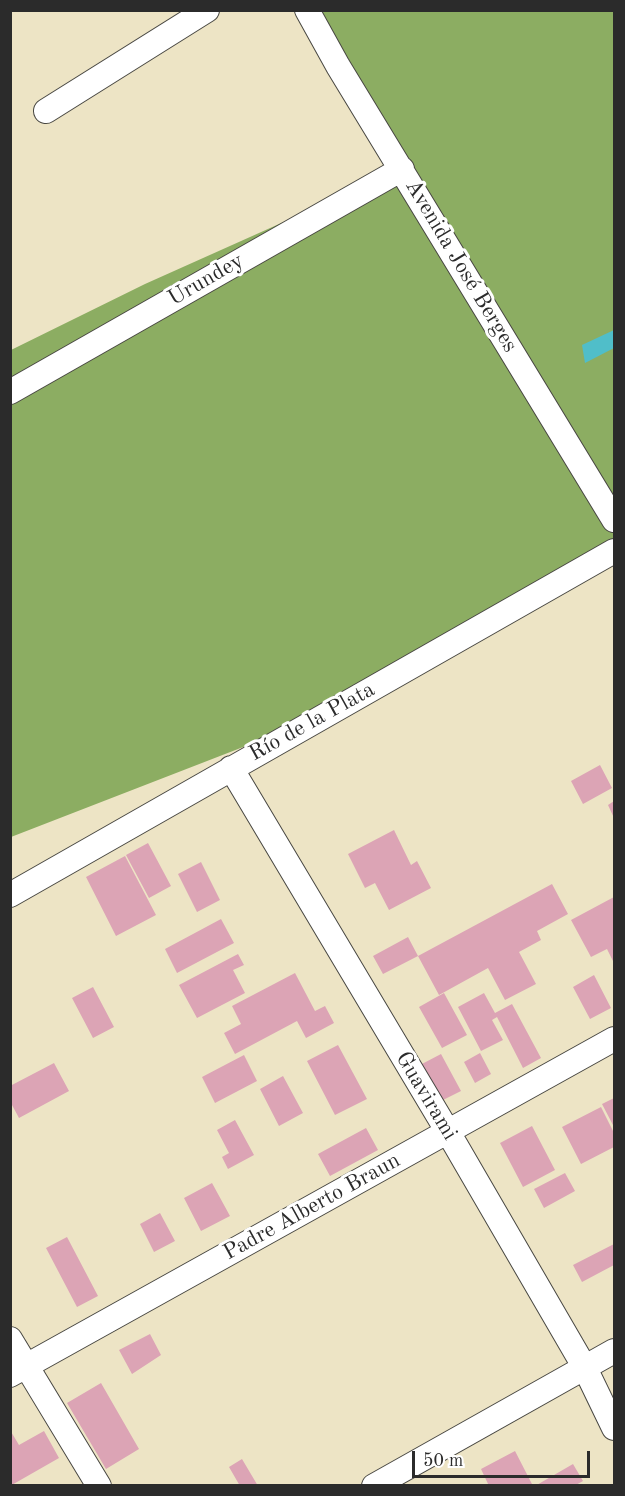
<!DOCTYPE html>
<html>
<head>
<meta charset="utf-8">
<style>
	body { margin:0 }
	#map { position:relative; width:625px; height:1496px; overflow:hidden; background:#ede4c5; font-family:"Old Standard TT",serif }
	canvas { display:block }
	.frame { position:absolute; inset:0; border:12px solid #2b2b2b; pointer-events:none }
	.scale { position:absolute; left:412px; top:1451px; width:178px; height:27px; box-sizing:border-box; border:3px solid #2b2b2b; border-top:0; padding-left:8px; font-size:18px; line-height:21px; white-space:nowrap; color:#2b2b2b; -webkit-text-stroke:4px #fff; paint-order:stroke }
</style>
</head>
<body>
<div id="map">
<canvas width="625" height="1496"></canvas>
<div class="frame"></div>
<div class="scale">50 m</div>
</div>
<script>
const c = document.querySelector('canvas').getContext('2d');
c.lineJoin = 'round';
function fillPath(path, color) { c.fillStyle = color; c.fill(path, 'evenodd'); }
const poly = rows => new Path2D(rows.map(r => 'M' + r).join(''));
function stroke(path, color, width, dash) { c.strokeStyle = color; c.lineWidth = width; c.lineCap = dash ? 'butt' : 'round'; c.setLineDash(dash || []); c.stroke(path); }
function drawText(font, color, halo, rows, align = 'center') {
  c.font = font + ' "Old Standard TT",serif'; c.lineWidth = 6; c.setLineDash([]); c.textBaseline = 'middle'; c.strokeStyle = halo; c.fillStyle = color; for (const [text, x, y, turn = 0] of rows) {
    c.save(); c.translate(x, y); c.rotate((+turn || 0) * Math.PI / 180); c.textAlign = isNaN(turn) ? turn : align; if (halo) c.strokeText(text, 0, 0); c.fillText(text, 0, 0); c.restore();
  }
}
fillPath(poly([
	[321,11,614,11,614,551,318,718,11,837,11,350,145,284,402,169]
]), '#8cad62');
fillPath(poly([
	[614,330,614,348,585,363,582,345]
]), '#50bec9');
fillPath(poly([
	[600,765,612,788,583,804,571,781],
	[614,801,614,818,608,805],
	[394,830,411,865,417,861,431,888,389,910,375,883,365,888,348,854],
	[148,843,171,886,149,898,126,855],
	[125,856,156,915,116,936,86,877],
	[201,862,220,900,197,912,178,874],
	[552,884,568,914,537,931,541,940,519,952,536,984,505,1000,488,968,439,995,418,956],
	[614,897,614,963,607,949,591,957,571,920],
	[221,919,234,943,177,973,165,949],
	[408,937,418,956,383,974,373,956],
	[238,954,244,965,233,970,245,993,197,1018,179,985],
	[295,973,315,1011,325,1006,334,1023,306,1038,297,1021,235,1054,224,1033,241,1024,232,1006],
	[594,975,611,1008,590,1019,573,987],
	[93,987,114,1027,93,1038,72,998],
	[444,993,467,1035,442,1048,419,1007],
	[484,993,495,1013,512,1004,541,1058,523,1068,497,1017,492,1020,503,1040,481,1051,458,1007],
	[338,1045,367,1099,335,1115,307,1061],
	[480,1053,491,1074,475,1083,464,1062],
	[441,1054,461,1091,439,1102,420,1065],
	[244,1055,257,1081,215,1103,202,1077],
	[54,1063,69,1091,19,1118,12,1105,10,1106,10,1086],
	[283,1076,303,1113,279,1126,260,1089],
	[614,1098,614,1127,602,1104],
	[601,1107,614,1133,614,1147,581,1164,562,1127],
	[235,1120,254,1155,228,1169,222,1157,229,1153,217,1130],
	[532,1126,555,1170,523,1187,500,1143],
	[366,1128,378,1150,330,1176,318,1154],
	[565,1173,575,1191,544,1208,534,1189],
	[212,1183,230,1216,201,1231,184,1198],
	[160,1213,175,1241,154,1252,140,1224],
	[67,1237,98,1296,77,1307,46,1248],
	[614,1244,614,1265,582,1282,573,1265],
	[150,1334,161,1355,132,1374,119,1350],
	[101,1383,139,1449,106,1469,67,1403],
	[10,1430,19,1445,44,1431,59,1458,10,1486],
	[515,1451,533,1486,489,1486,481,1469],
	[242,1459,258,1486,240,1486,229,1467],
	[573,1464,583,1481,574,1486,535,1486]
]), '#dca4b5');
const minor = poly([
	[307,10,338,66,614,520],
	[46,111,207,10],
	[10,392,402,169],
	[231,768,448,1132,585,1368,614,1428],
	[10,895,614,551],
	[10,1339,99,1486],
	[10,1375,614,1039],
	[374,1486,614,1351]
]);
stroke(minor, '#484742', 26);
stroke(minor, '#fff', 24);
drawText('22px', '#2b2b2b', '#fff', [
	["Avenida José Berges",461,266,59],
	["Urundey",206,280,-30],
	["Río de la Plata",312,722,-29],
	["Guavirami",426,1096,59],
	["Padre Alberto Braun",312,1207,-29]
]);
</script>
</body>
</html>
